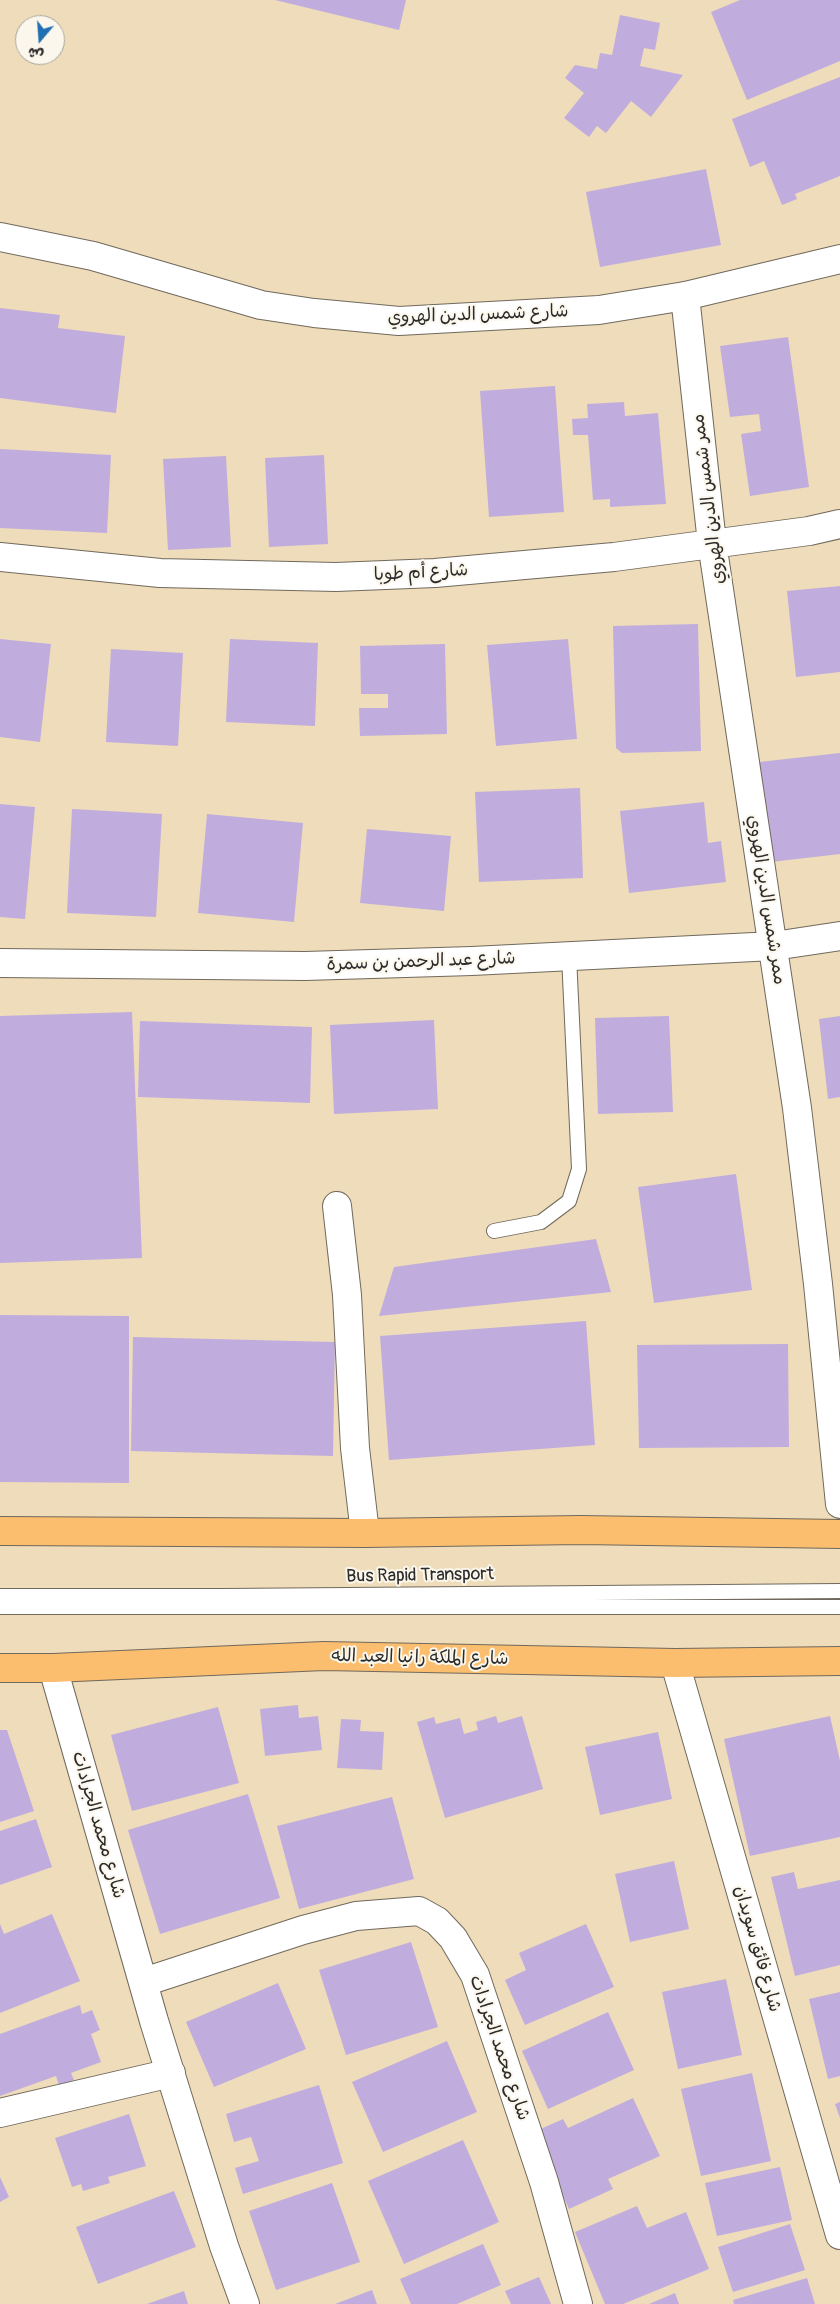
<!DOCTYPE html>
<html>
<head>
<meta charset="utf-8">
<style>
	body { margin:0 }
	#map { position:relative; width:840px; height:2304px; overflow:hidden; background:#efdcba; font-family:Pangolin,"Playpen Sans Arabic",sans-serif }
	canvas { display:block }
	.north { position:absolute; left:15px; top:15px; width:50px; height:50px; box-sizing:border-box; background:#fbf7ec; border:1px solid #a8a59f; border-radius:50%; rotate:198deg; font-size:14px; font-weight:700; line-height:20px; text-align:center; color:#2b2b2b }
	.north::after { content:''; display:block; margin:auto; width:18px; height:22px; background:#1f6fb2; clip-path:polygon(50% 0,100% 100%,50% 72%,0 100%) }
</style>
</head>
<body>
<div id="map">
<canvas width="840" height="2304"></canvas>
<div class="north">ش</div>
</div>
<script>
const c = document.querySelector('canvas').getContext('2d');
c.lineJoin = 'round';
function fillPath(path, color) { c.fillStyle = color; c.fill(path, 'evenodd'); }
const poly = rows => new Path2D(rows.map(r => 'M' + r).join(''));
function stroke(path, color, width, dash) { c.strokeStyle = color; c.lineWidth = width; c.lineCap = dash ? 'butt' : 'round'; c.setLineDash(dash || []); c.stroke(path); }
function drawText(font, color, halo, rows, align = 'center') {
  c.font = font + ' Pangolin,"Playpen Sans Arabic",sans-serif'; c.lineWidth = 4; c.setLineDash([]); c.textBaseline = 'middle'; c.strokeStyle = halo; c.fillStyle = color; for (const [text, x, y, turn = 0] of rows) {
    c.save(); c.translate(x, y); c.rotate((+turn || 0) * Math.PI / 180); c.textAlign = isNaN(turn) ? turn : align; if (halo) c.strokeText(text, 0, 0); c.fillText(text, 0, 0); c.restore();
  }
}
fillPath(poly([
	[275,0,406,0,399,30],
	[740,0,840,0,840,61,747,100,711,12],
	[620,15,660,23,655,50,644,48,640,66,683,75,651,117,631,101,606,133,597,126,589,137,564,118,584,93,565,78,575,65,597,69,600,53,612,55],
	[840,77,840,176,795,194,797,199,782,205,764,161,750,167,732,119],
	[706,169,721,245,600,267,586,192],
	[0,308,60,315,58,328,125,336,116,413,0,398],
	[788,337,809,487,750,496,741,434,761,431,759,414,730,417,720,346],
	[555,386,564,512,489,517,480,391],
	[624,402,625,416,658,413,666,504,610,507,610,499,593,500,588,435,573,435,572,419,588,418,587,404],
	[0,449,111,455,107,533,0,528],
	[324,455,328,544,269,547,265,458],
	[226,456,231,547,168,550,163,459],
	[840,586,840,672,796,677,787,591],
	[698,624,701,751,622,753,616,748,613,626],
	[0,639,51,644,40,742,0,737],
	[230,639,318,643,315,726,226,722],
	[568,639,577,739,496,746,487,645],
	[445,644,447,734,360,736,359,708,388,708,388,694,361,694,360,646],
	[111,649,183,653,178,746,106,742],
	[840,753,840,854,771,862,759,762],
	[580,788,583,878,479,882,475,792],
	[704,802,708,843,721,841,726,882,629,893,620,811],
	[0,804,35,807,25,919,0,917],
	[72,809,162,814,156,917,67,913],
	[207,814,303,823,294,922,198,913],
	[367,829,451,836,444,911,360,903],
	[132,1012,142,1258,0,1263,0,1016],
	[669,1016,673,1112,598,1114,595,1018],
	[840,1016,840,1097,828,1099,819,1019],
	[434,1020,438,1109,334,1114,330,1025],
	[140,1021,312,1027,310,1103,138,1097],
	[736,1174,752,1290,654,1303,638,1187],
	[596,1239,611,1292,379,1316,394,1267],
	[0,1315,129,1316,129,1483,0,1482],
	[586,1321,595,1445,389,1460,380,1336],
	[133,1337,335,1342,333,1456,131,1451],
	[788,1344,789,1447,639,1448,637,1345],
	[298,1705,299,1718,318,1716,322,1750,265,1756,260,1709],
	[218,1707,239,1783,132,1811,111,1735],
	[496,1716,498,1723,522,1716,543,1789,445,1818,417,1722,434,1717,436,1724,460,1718,464,1734,478,1730,476,1722],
	[830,1716,840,1761,840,1837,750,1856,724,1739],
	[341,1719,361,1720,360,1731,384,1732,382,1770,337,1768],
	[0,1730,7,1730,34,1811,0,1822],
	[658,1732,672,1799,600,1815,585,1747],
	[248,1794,280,1898,160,1934,128,1830],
	[392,1797,414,1879,299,1909,277,1826],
	[36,1819,52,1867,0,1885,0,1831],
	[674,1861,689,1929,630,1942,615,1874],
	[794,1872,798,1889,840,1880,840,1965,795,1976,771,1877],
	[52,1914,80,1981,0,2013,0,1924,4,1934],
	[586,1924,614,1987,525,2025,505,1980,526,1970,519,1953],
	[411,1942,438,2027,346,2055,319,1970],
	[726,1979,742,2055,678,2069,662,1992],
	[278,1983,306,2049,214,2087,186,2022],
	[840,1992,840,2076,828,2079,809,1999],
	[80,2005,82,2014,92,2010,100,2030,91,2034,101,2062,71,2073,74,2080,59,2086,56,2076,0,2096,0,2034],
	[608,2012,634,2070,548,2109,522,2051],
	[447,2041,477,2112,383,2152,352,2082],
	[752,2073,771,2161,701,2176,681,2089],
	[319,2085,343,2163,243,2194,235,2168,259,2161,251,2137,234,2142,226,2114],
	[633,2098,660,2156,608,2179,613,2189,569,2209,534,2132,563,2119,568,2128],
	[840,2102,840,2118,835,2104],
	[129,2114,146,2166,108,2177,110,2183,83,2191,81,2184,72,2187,55,2138],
	[463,2140,499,2222,404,2264,368,2181],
	[780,2167,792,2220,717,2236,705,2183],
	[0,2177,9,2197,0,2202],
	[332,2183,360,2262,276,2290,249,2211],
	[174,2191,196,2247,98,2284,76,2227],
	[637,2206,647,2228,686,2212,709,2269,623,2304,605,2304,575,2232],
	[790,2224,805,2270,733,2292,718,2247],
	[483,2244,501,2285,457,2304,411,2304,400,2279],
	[539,2277,551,2304,511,2304,505,2291],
	[807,2278,815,2304,734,2304,733,2300],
	[372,2290,377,2304,335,2304],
	[184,2291,188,2304,147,2304],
	[675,2293,679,2304,649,2304]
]), '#c0addd');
const lane = poly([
	[494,1231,541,1222,569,1201,579,1169,569,956],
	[0,1596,224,1596,840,1591],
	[0,1607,840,1607]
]);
const street = poly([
	[0,237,93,256,261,305,314,313,399,321,599,310,685,296,840,259],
	[685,296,712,543,797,1108,818,1284,840,1504],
	[0,557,160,573,336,577,435,573,614,557,809,531,840,524],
	[0,963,305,966,472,961,774,946,840,936],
	[337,1206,347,1295,355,1448,365,1533],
	[675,1663,840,2235],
	[53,1668,154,2021,224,2246,245,2304],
	[144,1982,303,1930,356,1916,419,1911,437,1921,453,1938,475,1975,544,2182,578,2304],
	[0,2113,171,2073]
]);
const primary = poly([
	[0,1531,365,1533,581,1530,840,1534],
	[0,1668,53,1668,324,1656,675,1663,840,1661]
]);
stroke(lane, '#70695d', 16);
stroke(street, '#70695d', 30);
stroke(primary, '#70695d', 30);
stroke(lane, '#fff', 14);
stroke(street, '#fff', 28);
stroke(primary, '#fbbd6e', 28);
drawText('18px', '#2b2b2b', '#fbf7ec', [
	["شارع شمس الدين الهروي",478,315,-2],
	["ممر شمس الدين الهروي",709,499,-97],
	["شارع أم طوبا",421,573,-3],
	["ممر شمس الدين الهروي",766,900,81],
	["شارع عبد الرحمن بن سمرة",421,962,-2],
	["Bus Rapid Transport",420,1576,-1],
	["شارع الملكة رانيا العبد الله",420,1658,1],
	["شارع محمد الجرادات",98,1825,74],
	["شارع فائق سويدان",757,1949,74],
	["شارع محمد الجرادات",499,2048,71]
]);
</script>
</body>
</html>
